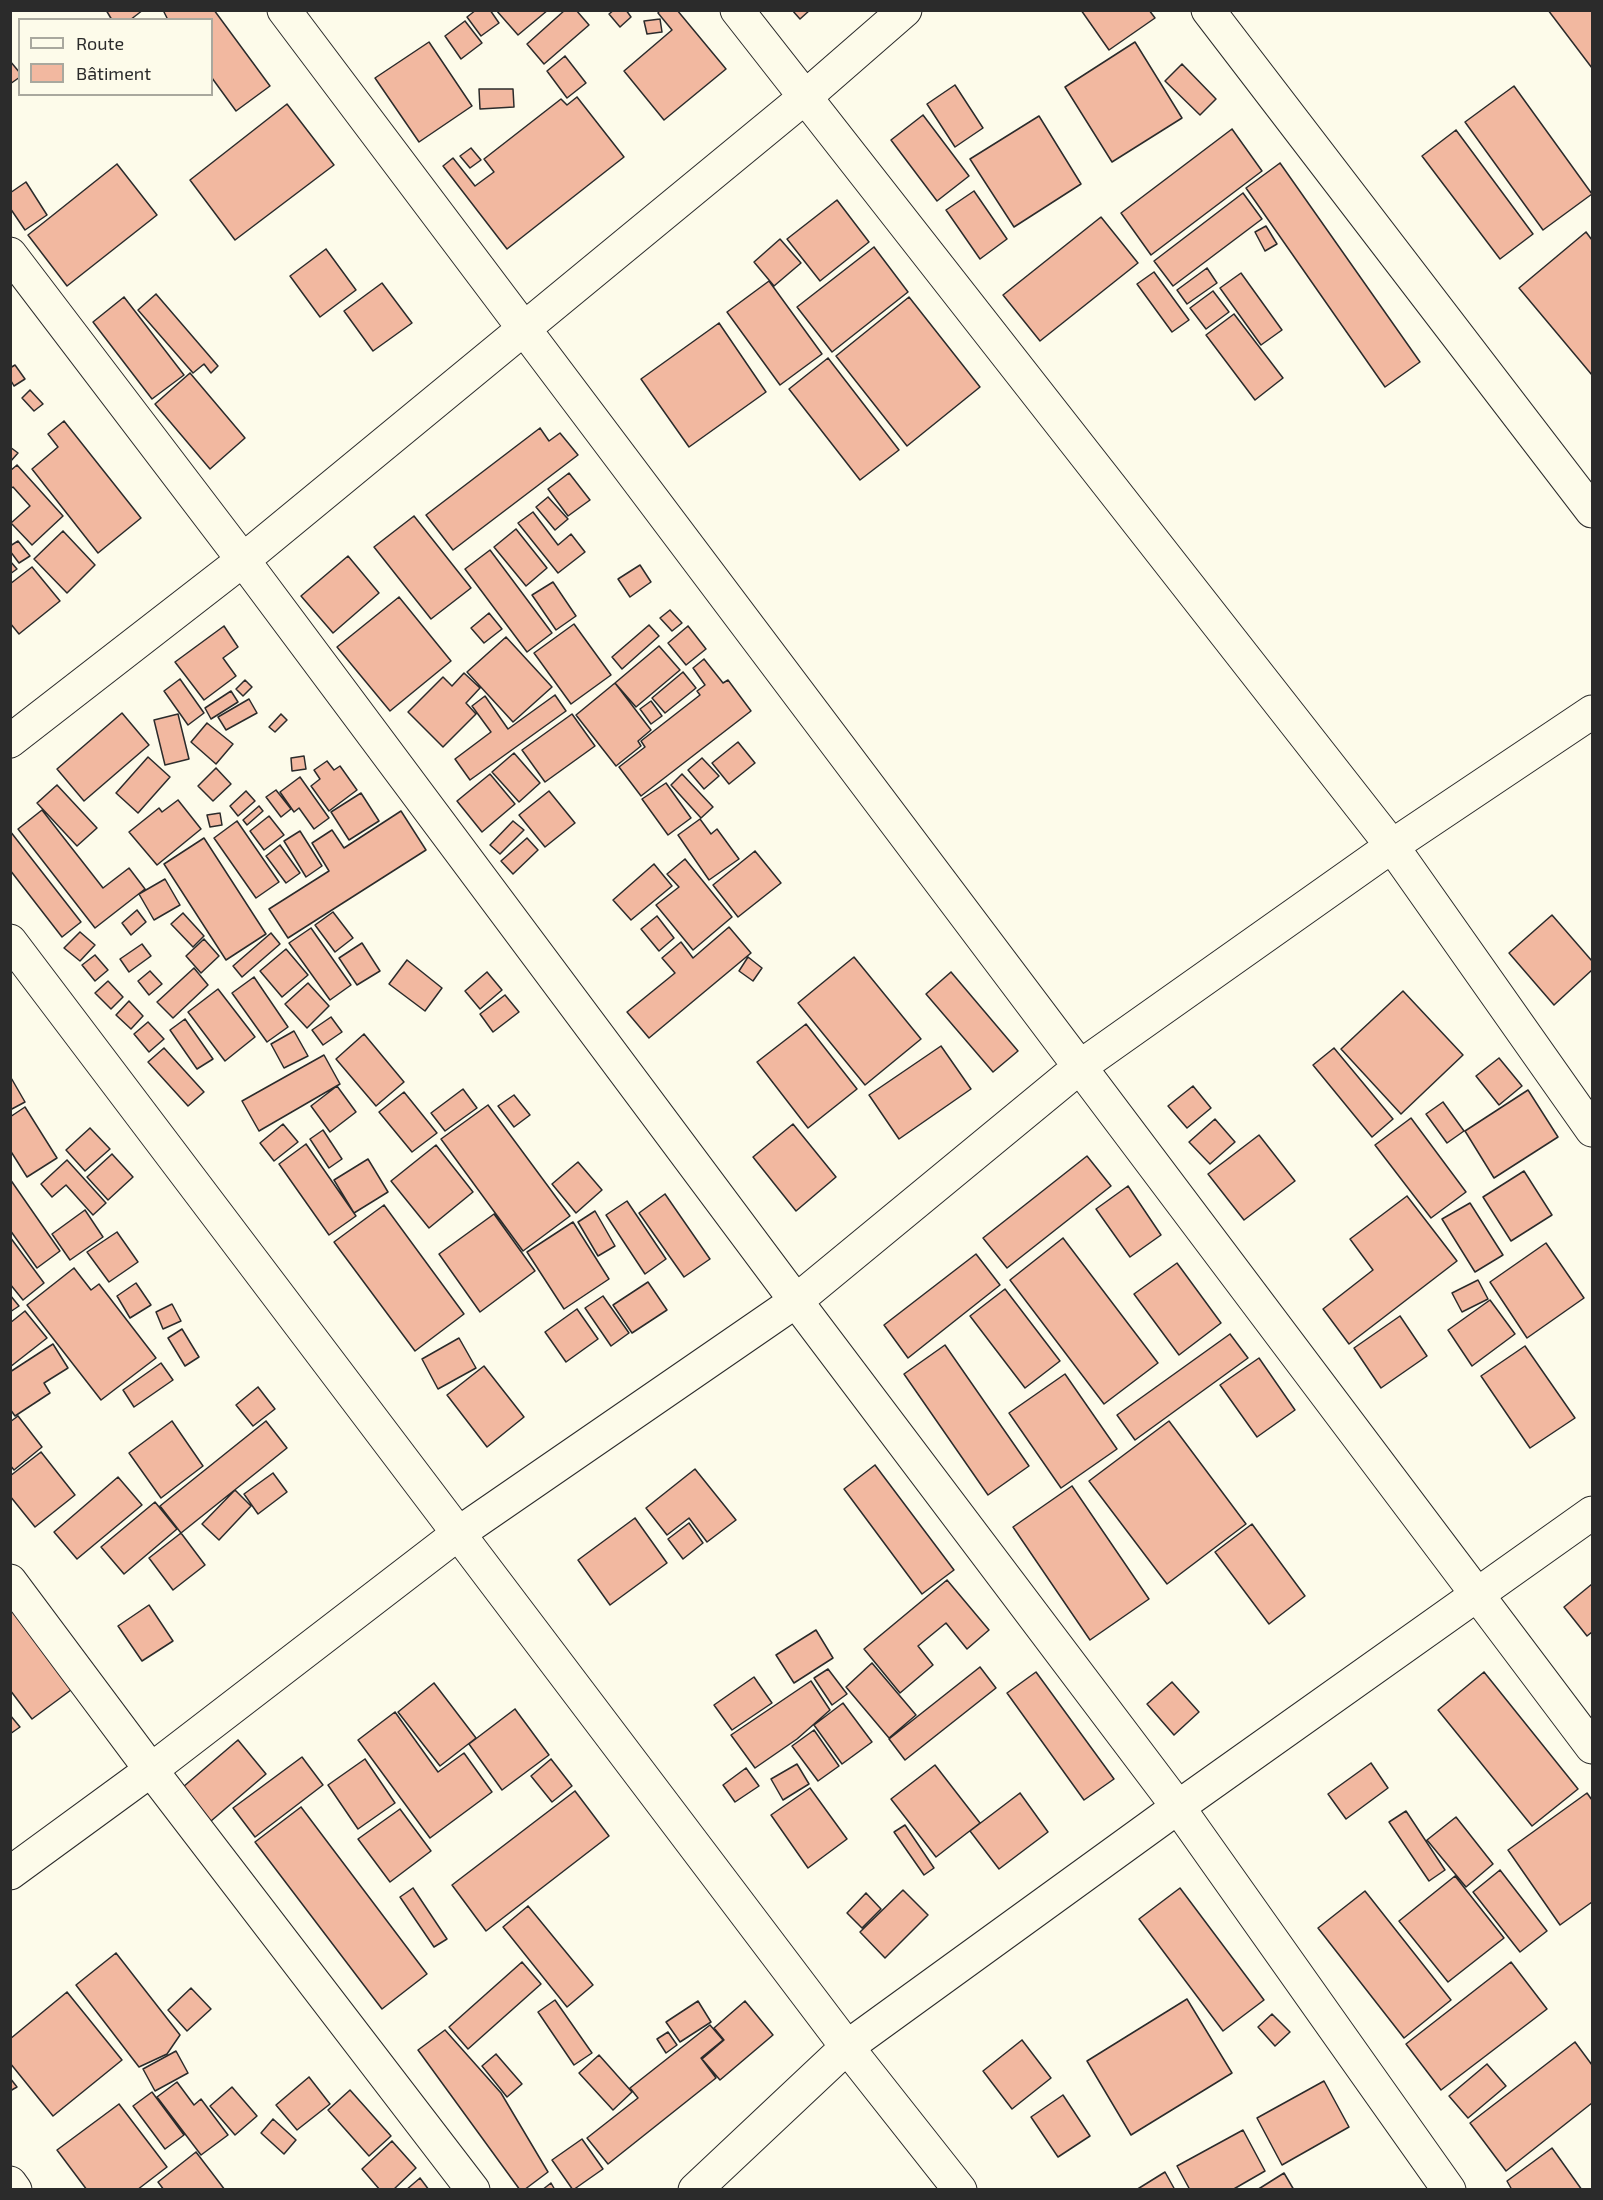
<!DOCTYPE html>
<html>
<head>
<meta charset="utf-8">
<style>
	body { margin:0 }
	#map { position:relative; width:1603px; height:2200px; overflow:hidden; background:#fdfbea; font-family:"Exo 2",sans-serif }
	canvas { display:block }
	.frame { position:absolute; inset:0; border:12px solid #2b2b2b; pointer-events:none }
	.legend { position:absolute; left:18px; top:18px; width:195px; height:78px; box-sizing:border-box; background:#fdfbea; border:2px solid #a9a89e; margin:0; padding:8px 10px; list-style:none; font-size:18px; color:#2b2b2b }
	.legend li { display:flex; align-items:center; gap:12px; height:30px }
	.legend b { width:30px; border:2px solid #a9a89e }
</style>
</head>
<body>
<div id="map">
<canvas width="1603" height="2200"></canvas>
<div class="frame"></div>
<ul class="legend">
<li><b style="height:8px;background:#fdfbea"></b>Route</li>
<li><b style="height:16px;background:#f2b8a0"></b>Bâtiment</li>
</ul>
</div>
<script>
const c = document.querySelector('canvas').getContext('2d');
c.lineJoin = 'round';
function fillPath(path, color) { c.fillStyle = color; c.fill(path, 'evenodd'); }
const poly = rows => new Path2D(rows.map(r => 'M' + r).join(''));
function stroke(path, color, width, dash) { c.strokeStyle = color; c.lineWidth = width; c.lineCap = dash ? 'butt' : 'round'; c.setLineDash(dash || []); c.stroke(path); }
const building = poly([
	[106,10,143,10,130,20,112,20,106,10],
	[163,10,214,10,270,86,236,111,212,78,212,20,168,20,163,10],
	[476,10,490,10,499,23,481,36,467,17,476,10],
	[496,10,548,10,518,35,496,10],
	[565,10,576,10,589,25,544,64,527,44,565,10],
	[614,10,626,10,631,17,620,27,609,14,614,10],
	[660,10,677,10,726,69,664,120,624,71,672,30,658,13,660,10],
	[792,10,810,10,800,19,792,10],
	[1081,10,1149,10,1155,18,1109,50,1081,10],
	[1548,10,1592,10,1592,68,1548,10],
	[660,19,662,32,647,34,644,21,660,19],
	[465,21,482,43,461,59,445,36,465,21],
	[429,42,472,106,419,142,375,78,429,42],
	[1135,42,1182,118,1112,162,1065,87,1135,42],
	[565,56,586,83,567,98,547,71,565,56],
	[10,61,20,73,20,77,10,84,10,61],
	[1182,64,1216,99,1200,115,1165,81,1182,64],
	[955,85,983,128,955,147,927,104,955,85],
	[1514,86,1592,194,1543,230,1465,122,1514,86],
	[479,89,513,89,514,107,480,109,479,89],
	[577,97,624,157,507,249,443,166,453,158,475,186,494,172,484,159,561,99,567,105,577,97],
	[287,104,334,165,235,240,190,180,287,104],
	[923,115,969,176,937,201,891,140,923,115],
	[1039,116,1081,184,1014,227,970,159,1039,116],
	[1232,129,1262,171,1151,255,1121,213,1232,129],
	[1456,130,1533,234,1500,259,1422,156,1456,130],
	[471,148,481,160,470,168,460,156,471,148],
	[1280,163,1420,362,1385,387,1246,188,1280,163],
	[117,164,157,215,67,286,28,235,117,164],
	[26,182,47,215,25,230,10,208,10,193,26,182],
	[974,191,1007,239,980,259,946,210,974,191],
	[1243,193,1262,219,1173,286,1154,261,1243,193],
	[837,200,869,242,820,281,787,239,837,200],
	[1101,217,1138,263,1040,341,1003,295,1101,217],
	[1266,226,1277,244,1265,251,1255,232,1266,226],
	[1586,232,1592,240,1592,375,1519,288,1586,232],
	[780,239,801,263,774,286,754,262,780,239],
	[874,247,908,292,832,352,797,307,874,247],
	[326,249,356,290,320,317,290,276,326,249],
	[1207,268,1217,283,1187,304,1177,290,1207,268],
	[1154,272,1189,320,1172,332,1137,284,1154,272],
	[1241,273,1282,330,1261,345,1220,288,1241,273],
	[769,281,822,354,780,385,727,312,769,281],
	[382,283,412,323,373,351,344,311,382,283],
	[1213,291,1229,312,1206,329,1190,308,1213,291],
	[156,294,218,366,211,373,204,364,193,373,138,310,156,294],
	[124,297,184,375,152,399,93,322,124,297],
	[909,297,980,387,907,446,836,356,909,297],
	[1234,314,1283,378,1255,400,1206,335,1234,314],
	[719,323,766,392,689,447,641,379,719,323],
	[828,358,899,450,860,480,789,389,828,358],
	[15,365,25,379,14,386,10,379,10,368,15,365],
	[190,373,245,438,210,469,155,404,190,373],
	[30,390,43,404,34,411,22,398,30,390],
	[64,421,141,518,98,553,32,469,58,447,48,434,64,421],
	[540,428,549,441,560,433,578,455,453,550,426,515,540,428],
	[10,447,18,453,10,462,10,447],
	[17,465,63,516,32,545,11,523,30,506,13,487,10,489,10,471,17,465],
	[569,473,590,500,568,516,548,489,569,473],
	[548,497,568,519,555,530,536,507,548,497],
	[533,512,558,545,571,534,585,552,558,573,518,523,533,512],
	[414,516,471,588,431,619,374,547,414,516],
	[516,529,547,568,526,586,494,547,516,529],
	[63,531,95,565,67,593,34,559,63,531],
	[18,541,30,556,19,563,10,551,10,546,18,541],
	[490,550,552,633,527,652,465,569,490,550],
	[348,556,379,593,333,633,301,596,348,556],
	[10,561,17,569,10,574,10,561],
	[640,565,651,582,630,597,618,579,640,565],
	[32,567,60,601,19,634,10,623,10,584,32,567],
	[553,582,576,616,556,630,532,595,553,582],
	[399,597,451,661,390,711,337,647,399,597],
	[670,610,682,623,672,631,660,618,670,610],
	[489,613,502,629,484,643,471,628,489,613],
	[574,624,611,675,571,704,534,653,574,624],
	[649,625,659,636,622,669,612,657,649,625],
	[224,626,238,647,223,658,236,676,204,700,175,662,224,626],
	[688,626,706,649,686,665,668,643,688,626],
	[506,637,552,687,513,722,467,672,506,637],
	[659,646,680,670,636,707,615,683,659,646],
	[704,659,723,683,728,680,751,711,641,796,619,767,645,747,641,741,700,695,697,691,705,685,693,668,704,659],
	[683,672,696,688,665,713,652,698,683,672],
	[464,673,480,688,466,703,476,714,443,747,408,712,443,677,452,686,464,673],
	[180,679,204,713,188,725,164,691,180,679],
	[245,680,252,687,243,696,236,689,245,680],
	[615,683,651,730,638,741,641,746,616,766,576,715,615,683],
	[231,691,238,702,211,719,205,708,231,691],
	[555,695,566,711,470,780,455,759,491,732,472,706,485,696,508,729,555,695],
	[249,699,257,713,226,730,218,717,249,699],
	[651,701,662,716,651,724,640,709,651,701],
	[122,713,149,745,84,801,57,769,122,713],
	[178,714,189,759,165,765,154,720,178,714],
	[281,714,287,720,275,732,269,727,281,714],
	[572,714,595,746,545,782,522,750,572,714],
	[207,723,233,744,216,764,191,742,207,723],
	[738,742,755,763,729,784,712,763,738,742],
	[514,753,540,783,519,802,492,772,514,753],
	[304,756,306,769,292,771,291,758,304,756],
	[148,757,170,777,138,813,116,793,148,757],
	[702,758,719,776,704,789,688,770,702,758],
	[327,761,334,770,340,766,357,790,329,811,311,786,320,779,314,770,327,761],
	[216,768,231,784,213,801,198,786,216,768],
	[490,774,515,804,482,832,457,801,490,774],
	[682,774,713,807,701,818,671,785,682,774],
	[300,777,329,818,314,829,299,808,294,812,280,792,300,777],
	[666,783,691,818,668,835,642,799,666,783],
	[57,785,97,828,77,846,37,803,57,785],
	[276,790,291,809,281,817,266,797,276,790],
	[246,791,255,801,238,816,230,806,246,791],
	[549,791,575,823,545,847,519,815,549,791],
	[361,793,379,821,349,840,331,812,361,793],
	[178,800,201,829,157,865,129,832,159,808,162,812,178,800],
	[259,806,263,811,247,825,243,820,259,806],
	[42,810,103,888,129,868,145,889,95,928,18,829,42,810],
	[401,811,426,850,288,938,269,909,329,871,312,843,332,830,344,848,401,811],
	[220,813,222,825,210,827,207,815,220,813],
	[269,816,284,835,264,850,250,831,269,816],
	[700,819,711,834,717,829,739,859,709,880,678,835,700,819],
	[237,821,279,882,256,898,214,838,237,821],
	[513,821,524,830,500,854,490,845,513,821],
	[10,831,81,922,62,937,10,870,10,831],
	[300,831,322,866,306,877,284,841,300,831],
	[204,838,266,934,226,960,164,864,204,838],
	[527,838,538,850,513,874,501,861,527,838],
	[280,845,300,873,286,883,266,856,280,845],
	[755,851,781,883,738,917,713,885,755,851],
	[685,859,732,917,693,950,656,905,679,887,667,874,685,859],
	[654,864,672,886,631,920,613,900,654,864],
	[165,879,180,905,154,920,139,894,165,879],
	[137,910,146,922,131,935,122,923,137,910],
	[333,912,353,938,335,952,315,925,333,912],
	[183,913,204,936,193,947,171,924,183,913],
	[1552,915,1592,961,1592,970,1554,1005,1509,953,1552,915],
	[657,916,674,938,659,951,641,929,657,916],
	[729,927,751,953,649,1038,627,1012,675,973,662,958,681,942,693,958,729,927],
	[311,928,351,985,330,1000,289,943,311,928],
	[80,932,95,945,80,961,64,948,80,932],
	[271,933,280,944,242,977,233,966,271,933],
	[204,939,219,956,201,973,186,956,204,939],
	[362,943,380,971,357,985,339,958,362,943],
	[142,944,151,956,129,972,120,959,142,944],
	[286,949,308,975,282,997,260,971,286,949],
	[95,955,108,970,95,981,82,965,95,955],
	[748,957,762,968,753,981,739,971,748,957],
	[854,957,921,1039,865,1085,798,1003,854,957],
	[407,960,442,988,425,1011,389,984,407,960],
	[194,968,208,985,173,1018,157,1002,194,968],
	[150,971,162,984,149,995,138,981,150,971],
	[487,972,502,990,480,1009,465,991,487,972],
	[951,972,1018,1051,993,1072,926,994,951,972],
	[254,977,288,1027,267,1042,232,993,254,977],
	[108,981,123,997,111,1009,95,993,108,981],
	[308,983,329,1006,307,1028,285,1004,308,983],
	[218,989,255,1037,225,1061,188,1012,218,989],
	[1403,991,1463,1055,1401,1114,1341,1049,1403,991],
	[505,995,519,1012,493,1032,480,1014,505,995],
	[129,1001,143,1016,131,1029,116,1015,129,1001],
	[331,1017,342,1032,323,1045,312,1030,331,1017],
	[185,1019,213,1059,197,1069,170,1030,185,1019],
	[148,1022,164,1039,149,1052,134,1034,148,1022],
	[806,1024,857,1089,808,1128,757,1062,806,1024],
	[294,1031,308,1056,284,1068,271,1044,294,1031],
	[364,1034,404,1082,376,1106,336,1059,364,1034],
	[941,1046,971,1089,899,1139,869,1095,941,1046],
	[164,1048,204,1092,188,1106,148,1062,164,1048],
	[1334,1048,1393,1119,1372,1137,1313,1065,1334,1048],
	[324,1055,340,1084,259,1131,242,1101,324,1055],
	[1499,1058,1522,1086,1499,1105,1476,1076,1499,1058],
	[10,1076,25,1102,10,1110,10,1076],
	[337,1086,356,1112,330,1132,311,1106,337,1086],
	[1193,1086,1211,1108,1187,1128,1168,1106,1193,1086],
	[463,1089,477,1108,445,1131,431,1113,463,1089],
	[1528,1090,1558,1137,1494,1178,1465,1131,1528,1090],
	[404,1092,437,1133,412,1152,379,1112,404,1092],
	[514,1095,530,1115,514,1127,498,1106,514,1095],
	[1443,1102,1464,1131,1447,1143,1426,1114,1443,1102],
	[488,1105,570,1216,523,1251,441,1139,488,1105],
	[25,1107,57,1158,27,1177,10,1150,10,1117,25,1107],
	[1411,1118,1466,1192,1431,1218,1375,1145,1411,1118],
	[1215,1119,1235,1142,1210,1164,1189,1142,1215,1119],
	[283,1124,298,1142,274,1161,260,1143,283,1124],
	[793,1124,836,1177,796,1211,753,1157,793,1124],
	[90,1128,110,1149,85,1171,66,1150,90,1128],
	[323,1130,342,1159,329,1168,310,1139,323,1130],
	[1259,1135,1295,1181,1244,1220,1208,1174,1259,1135],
	[306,1144,356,1216,329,1235,279,1164,306,1144],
	[436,1145,473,1192,429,1228,391,1181,436,1145],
	[112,1154,133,1177,108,1200,87,1177,112,1154],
	[1087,1156,1111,1186,1007,1268,983,1238,1087,1156],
	[368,1159,388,1192,354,1213,334,1180,368,1159],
	[67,1160,106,1203,93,1215,66,1185,52,1197,41,1184,67,1160],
	[578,1162,602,1190,576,1213,552,1184,578,1162],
	[1524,1171,1552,1215,1511,1241,1483,1197,1524,1171],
	[10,1179,60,1251,37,1268,10,1230,10,1179],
	[1128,1186,1161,1235,1130,1257,1096,1209,1128,1186],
	[665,1194,710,1259,684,1277,639,1213,665,1194],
	[1407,1196,1457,1261,1349,1344,1323,1309,1373,1270,1350,1239,1407,1196],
	[627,1201,666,1259,645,1274,606,1215,627,1201],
	[1470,1203,1503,1255,1475,1272,1442,1219,1470,1203],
	[384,1205,464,1314,415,1351,334,1242,384,1205],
	[85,1210,103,1237,70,1260,52,1234,85,1210],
	[595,1211,615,1246,598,1256,578,1222,595,1211],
	[494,1214,535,1271,480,1312,439,1254,494,1214],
	[573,1222,609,1279,564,1309,527,1252,573,1222],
	[117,1232,138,1262,109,1282,87,1252,117,1232],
	[10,1237,44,1283,23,1300,10,1284,10,1237],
	[1063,1238,1158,1363,1104,1404,1010,1280,1063,1238],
	[1546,1243,1584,1298,1527,1338,1490,1282,1546,1243],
	[976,1254,1000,1285,908,1358,884,1325,976,1254],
	[1177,1263,1221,1323,1179,1355,1134,1294,1177,1263],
	[74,1268,91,1290,99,1284,156,1358,101,1400,27,1305,74,1268],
	[1478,1280,1488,1299,1462,1312,1452,1293,1478,1280],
	[648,1282,667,1310,632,1333,613,1305,648,1282],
	[136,1283,151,1305,130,1318,117,1296,136,1283],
	[1005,1289,1060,1361,1025,1388,970,1316,1005,1289],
	[10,1295,19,1306,10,1312,10,1295],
	[603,1296,629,1333,611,1346,585,1308,603,1296],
	[1490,1300,1515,1334,1472,1366,1448,1330,1490,1300],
	[172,1304,181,1321,163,1329,156,1312,172,1304],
	[577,1309,598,1339,566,1362,545,1332,577,1309],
	[25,1311,47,1338,10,1367,10,1323,25,1311],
	[1400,1316,1427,1356,1381,1388,1354,1348,1400,1316],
	[182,1329,199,1357,185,1366,168,1338,182,1329],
	[1230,1334,1248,1358,1135,1440,1117,1415,1230,1334],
	[459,1338,476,1368,438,1389,422,1359,459,1338],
	[53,1344,68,1368,44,1383,50,1393,15,1416,10,1409,10,1372,53,1344],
	[945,1345,1029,1466,988,1495,904,1374,945,1345],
	[1525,1346,1575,1418,1530,1448,1481,1376,1525,1346],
	[1259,1358,1295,1410,1257,1437,1220,1385,1259,1358],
	[161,1363,173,1380,134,1407,123,1390,161,1363],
	[484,1366,524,1417,487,1447,447,1395,484,1366],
	[1065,1374,1117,1449,1061,1488,1009,1413,1065,1374],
	[258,1387,275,1409,253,1426,236,1405,258,1387],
	[18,1416,42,1447,14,1470,10,1465,10,1422,18,1416],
	[172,1421,203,1466,161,1498,129,1453,172,1421],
	[266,1421,287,1448,181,1533,160,1506,266,1421],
	[1169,1421,1246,1524,1167,1584,1089,1481,1169,1421],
	[41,1452,75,1495,35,1527,10,1496,10,1476,41,1452],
	[875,1465,954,1570,922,1594,844,1489,875,1465],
	[695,1469,736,1520,707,1542,689,1518,667,1535,646,1508,695,1469],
	[273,1473,287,1492,258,1514,244,1494,273,1473],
	[118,1477,142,1505,77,1559,54,1532,118,1477],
	[1072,1486,1149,1599,1090,1640,1013,1527,1072,1486],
	[235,1490,251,1506,219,1540,202,1524,235,1490],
	[155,1502,177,1529,124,1574,101,1547,155,1502],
	[635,1518,667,1563,610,1605,578,1560,635,1518],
	[689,1523,703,1543,683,1559,668,1539,689,1523],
	[1252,1524,1305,1596,1269,1624,1215,1552,1252,1524],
	[181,1533,205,1565,173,1590,149,1558,181,1533],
	[947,1580,989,1630,967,1649,946,1623,918,1646,933,1665,900,1693,864,1649,947,1580],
	[1592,1584,1592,1632,1587,1636,1564,1607,1592,1584],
	[10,1593,79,1684,32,1719,10,1690,10,1593],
	[149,1605,173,1641,142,1661,118,1626,149,1605],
	[816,1630,833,1658,794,1683,776,1655,816,1630],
	[872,1663,916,1715,889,1738,846,1687,872,1663],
	[980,1667,996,1688,905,1760,889,1739,980,1667],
	[828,1669,847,1694,832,1705,814,1678,828,1669],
	[1036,1672,1114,1779,1084,1800,1007,1693,1036,1672],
	[1484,1672,1578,1789,1532,1826,1438,1710,1484,1672],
	[754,1677,772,1703,732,1730,714,1705,754,1677],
	[811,1681,830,1710,797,1739,755,1768,731,1735,811,1681],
	[1172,1682,1199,1712,1174,1735,1147,1704,1172,1682],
	[434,1683,476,1738,440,1766,398,1712,434,1683],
	[843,1703,872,1742,842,1764,814,1725,843,1703],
	[515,1709,549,1755,502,1790,469,1744,515,1709],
	[395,1712,438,1772,464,1753,492,1792,430,1838,358,1740,395,1712],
	[10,1715,20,1727,10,1734,10,1715],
	[814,1730,839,1766,818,1781,792,1746,814,1730],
	[238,1740,266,1774,204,1827,176,1793,238,1740],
	[302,1757,323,1785,255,1837,233,1808,302,1757],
	[365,1759,395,1803,358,1829,328,1785,365,1759],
	[551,1759,572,1786,552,1802,531,1776,551,1759],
	[1371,1763,1388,1788,1346,1819,1328,1794,1371,1763],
	[797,1764,809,1784,783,1800,771,1779,797,1764],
	[935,1765,980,1823,936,1857,891,1799,935,1765],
	[746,1768,759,1786,735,1802,723,1785,746,1768],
	[810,1788,847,1839,808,1868,771,1815,810,1788],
	[575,1791,609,1836,486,1931,452,1885,575,1791],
	[1020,1793,1048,1832,999,1869,970,1831,1020,1793],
	[1587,1793,1592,1800,1592,1902,1560,1925,1508,1850,1587,1793],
	[301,1807,427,1974,382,2009,255,1842,301,1807],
	[400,1809,431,1851,390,1882,358,1839,400,1809],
	[1406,1811,1445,1870,1429,1881,1389,1822,1406,1811],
	[1456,1817,1493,1864,1466,1887,1427,1840,1456,1817],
	[905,1825,934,1868,924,1875,894,1832,905,1825],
	[1500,1870,1547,1931,1520,1952,1473,1892,1500,1870],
	[1455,1876,1504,1938,1448,1982,1399,1921,1455,1876],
	[413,1888,447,1939,434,1947,400,1897,413,1888],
	[1180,1888,1264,2000,1223,2031,1139,1919,1180,1888],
	[903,1890,928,1915,885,1958,860,1932,903,1890],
	[1365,1891,1451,2000,1404,2038,1318,1928,1365,1891],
	[866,1893,881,1909,862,1928,847,1913,866,1893],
	[528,1906,593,1985,567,2007,503,1927,528,1906],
	[116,1953,180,2035,167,2054,139,2067,76,1985,116,1953],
	[522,1962,541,1984,468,2049,449,2027,522,1962],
	[1511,1962,1547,2009,1441,2090,1406,2044,1511,1962],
	[191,1988,211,2009,187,2031,168,2010,191,1988],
	[67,1992,122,2060,53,2116,10,2063,10,2039,67,1992],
	[1187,1999,1232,2073,1131,2135,1087,2061,1187,1999],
	[555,2000,592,2053,574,2065,538,2012,555,2000],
	[698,2001,711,2022,680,2042,666,2022,698,2001],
	[745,2001,773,2035,720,2080,702,2059,724,2040,714,2028,745,2001],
	[1272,2014,1290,2032,1275,2046,1258,2027,1272,2014],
	[710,2025,723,2040,701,2058,716,2078,608,2164,587,2138,638,2098,630,2088,710,2025],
	[445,2030,501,2093,548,2172,524,2190,520,2190,418,2050,445,2030],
	[668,2032,677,2045,666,2053,657,2039,668,2032],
	[1022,2040,1051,2078,1012,2109,983,2071,1022,2040],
	[1575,2042,1592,2065,1592,2103,1506,2171,1470,2123,1575,2042],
	[176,2051,188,2073,155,2091,143,2069,176,2051],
	[496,2054,522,2084,507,2097,482,2066,496,2054],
	[599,2055,632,2092,613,2110,579,2073,599,2055],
	[1487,2064,1506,2086,1468,2118,1449,2096,1487,2064],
	[309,2077,330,2104,297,2130,276,2105,309,2077],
	[10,2078,17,2087,10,2091,10,2078],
	[1324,2081,1349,2127,1282,2165,1257,2118,1324,2081],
	[177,2082,194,2105,201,2099,228,2135,201,2155,157,2097,177,2082],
	[232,2087,257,2116,235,2135,210,2106,232,2087],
	[350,2090,391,2136,369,2156,328,2110,350,2090],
	[152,2092,184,2135,165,2149,133,2106,152,2092],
	[1063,2095,1090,2136,1058,2157,1031,2117,1063,2095],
	[119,2104,167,2167,137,2190,87,2190,57,2150,119,2104],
	[273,2119,296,2140,284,2154,261,2133,273,2119],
	[1243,2130,1265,2171,1232,2190,1190,2190,1177,2166,1243,2130],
	[582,2139,603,2169,573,2190,552,2160,582,2139],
	[392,2141,416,2168,393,2190,380,2190,362,2169,392,2141],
	[1552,2148,1582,2190,1512,2190,1507,2181,1552,2148],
	[196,2152,225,2190,164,2190,158,2182,196,2152],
	[1165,2172,1175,2190,1136,2190,1165,2172],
	[1284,2173,1294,2190,1257,2190,1284,2173],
	[420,2178,429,2190,406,2190,420,2178],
	[551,2183,555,2190,542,2190,551,2183]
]);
fillPath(building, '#f2b8a0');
stroke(building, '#2b2b2b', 1.5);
const minor = poly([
	[284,10,1592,1747],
	[737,10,1392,846,1592,1130],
	[1208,10,1592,511],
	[10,254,243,560,796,1301,1178,1807,1449,2190],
	[10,741,243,560,804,98,905,10],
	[10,941,847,2047,960,2190],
	[10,1581,151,1770,473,2190],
	[10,1873,151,1770,459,1533,796,1301,1081,1066,1392,846,1592,712],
	[10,2183,15,2190],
	[695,2190,847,2047,1178,1807,1592,1513]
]);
stroke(minor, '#2b2b2b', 35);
stroke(minor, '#fdfbea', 33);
</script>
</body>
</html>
